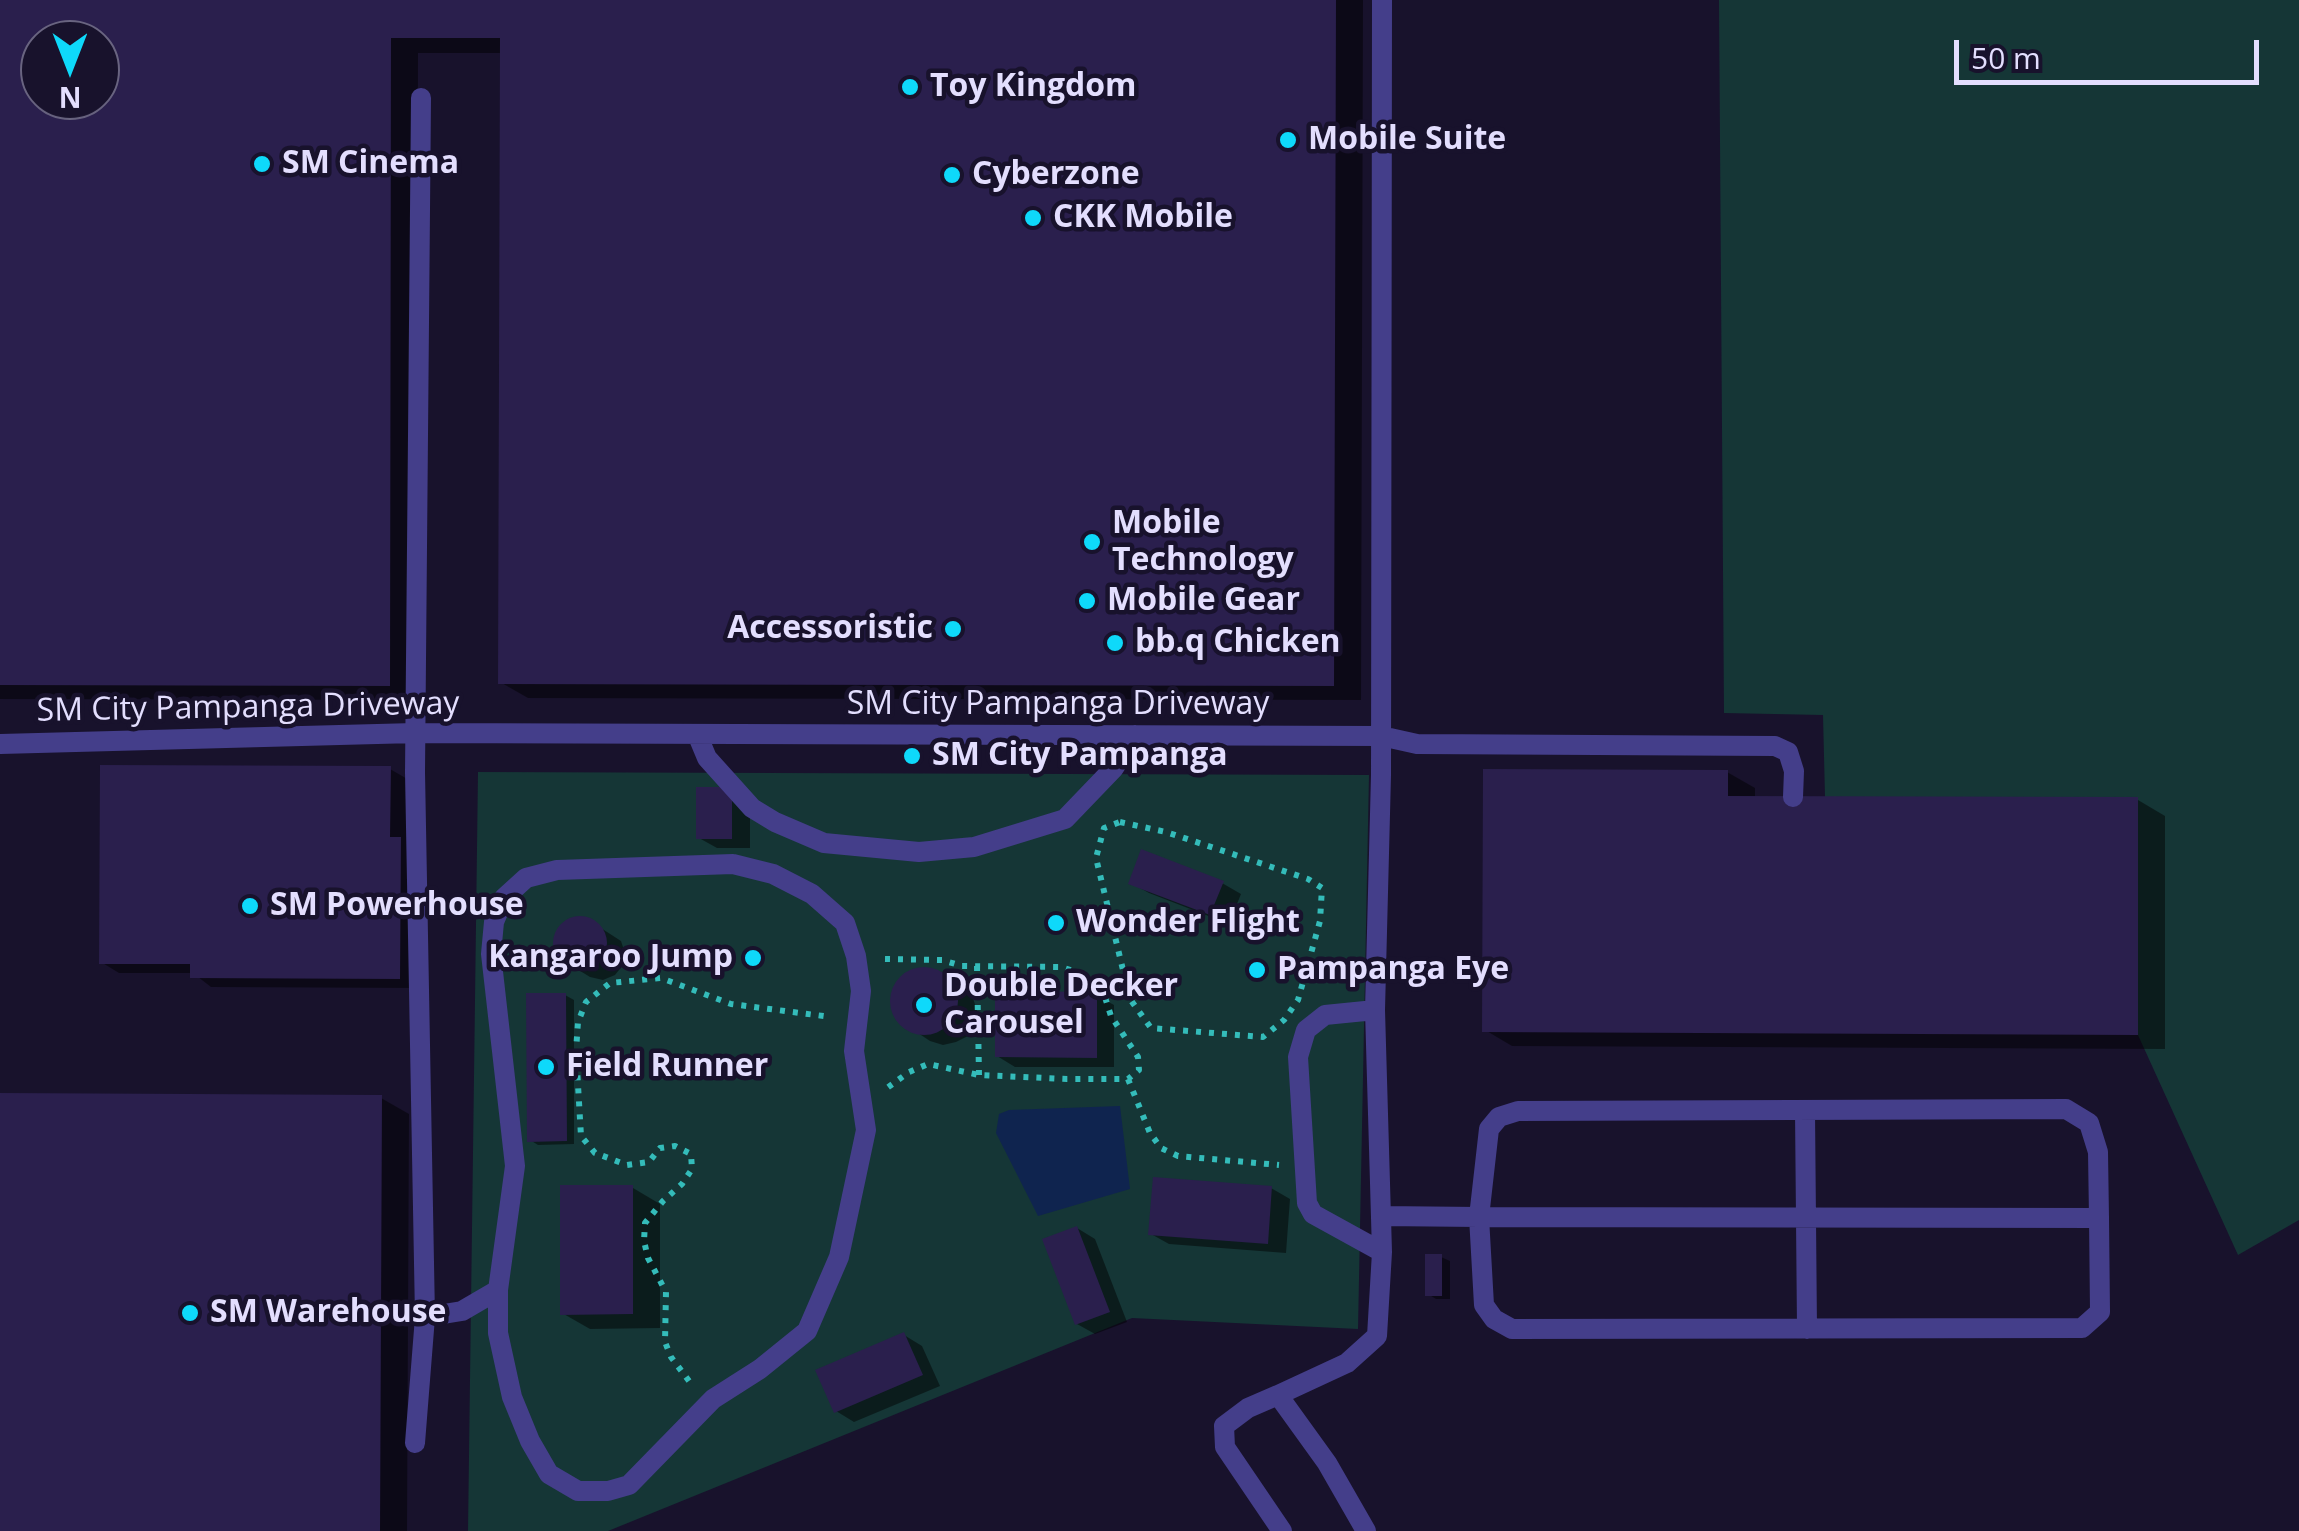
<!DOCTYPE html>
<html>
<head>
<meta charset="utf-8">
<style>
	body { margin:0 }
	#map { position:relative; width:2299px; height:1531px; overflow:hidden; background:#18122c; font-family:"Open Sans",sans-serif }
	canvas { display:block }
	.north { position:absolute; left:20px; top:20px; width:100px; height:100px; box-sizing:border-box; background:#18122c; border:2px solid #696480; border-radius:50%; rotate:180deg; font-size:28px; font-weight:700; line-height:40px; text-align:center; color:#e3defe }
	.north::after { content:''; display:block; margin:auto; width:35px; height:45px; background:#0ed9fa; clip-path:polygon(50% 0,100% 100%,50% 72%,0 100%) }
	.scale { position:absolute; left:1954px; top:40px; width:305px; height:45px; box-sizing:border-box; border:5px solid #e3defe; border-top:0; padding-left:12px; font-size:30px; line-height:35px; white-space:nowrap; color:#e3defe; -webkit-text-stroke:8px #18122c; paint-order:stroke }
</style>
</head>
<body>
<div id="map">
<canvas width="2299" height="1531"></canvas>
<div class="north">N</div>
<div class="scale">50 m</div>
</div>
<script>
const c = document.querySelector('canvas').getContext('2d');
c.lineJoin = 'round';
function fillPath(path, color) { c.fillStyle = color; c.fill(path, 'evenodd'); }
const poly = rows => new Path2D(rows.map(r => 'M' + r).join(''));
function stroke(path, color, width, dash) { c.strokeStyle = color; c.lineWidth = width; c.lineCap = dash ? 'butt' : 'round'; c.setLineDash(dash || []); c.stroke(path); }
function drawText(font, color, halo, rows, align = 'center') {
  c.font = font + ' "Open Sans",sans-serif'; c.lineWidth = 9; c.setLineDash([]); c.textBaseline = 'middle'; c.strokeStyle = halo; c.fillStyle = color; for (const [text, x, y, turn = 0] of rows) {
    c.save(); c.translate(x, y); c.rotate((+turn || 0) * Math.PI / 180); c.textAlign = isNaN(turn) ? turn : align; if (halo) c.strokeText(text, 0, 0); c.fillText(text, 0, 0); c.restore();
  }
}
fillPath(poly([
	[1719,0,2299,0,2299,1220,2238,1255,2138,1035,2138,798,1825,797,1823,715,1724,713],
	[478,772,1369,775,1358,1329,1132,1318,608,1531,468,1531]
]), '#153636');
fillPath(poly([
	[1120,1106,1130,1189,1038,1216,996,1133,999,1114,1009,1110]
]), '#0f244f');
fillPath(poly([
	[0,0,1363,0,1361,700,528,698,500,682,502,53,418,53,417,700,0,699],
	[40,40,100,40,100,100,40,100],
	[390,769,409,780,418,988,211,987,193,973,119,973,101,962],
	[1727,772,1755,788,1755,799,2138,800,2165,816,2165,1049,1512,1046,1485,1030],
	[699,789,750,800,750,848,717,848,699,838],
	[1131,883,1222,883,1241,894,1229,924,1149,893],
	[578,919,590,921,621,941,625,953,623,965,615,975,603,980,590,977,559,958,555,945,557,933,565,923],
	[933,970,965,987,973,998,977,1011,975,1024,968,1036,956,1042,943,1045,930,1041,900,1021,893,1010,892,997,897,984,907,974],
	[565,995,574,1000,574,1144,538,1145,530,1140],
	[1096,995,1114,1005,1114,1067,1015,1067,997,1056],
	[0,1096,381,1098,409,1114,407,1531,0,1531],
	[633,1188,660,1204,660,1328,590,1329,562,1313],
	[1271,1188,1290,1199,1286,1253,1169,1244,1151,1234],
	[1077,1228,1095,1239,1127,1322,1095,1334,1077,1324],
	[1441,1257,1450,1261,1450,1299,1436,1299,1428,1294],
	[904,1335,922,1346,940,1386,854,1422,836,1411]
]), '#0007');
fillPath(poly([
	[0,0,1336,0,1334,686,498,684,500,38,391,38,390,686,0,685],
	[40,40,100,40,100,100,40,100],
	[100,765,391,766,390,837,401,837,400,979,190,978,190,964,99,964],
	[1483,769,1728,770,1728,796,2138,797,2138,1035,1482,1032],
	[696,787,732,787,732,839,696,839],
	[1141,849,1224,881,1210,915,1128,884],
	'553 943a27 27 0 1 1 54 0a27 27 0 1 1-54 0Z',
	'890 1001a34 34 0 1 1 68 0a34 34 0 1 1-68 0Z',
	[995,991,1097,992,1097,1058,995,1057],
	[526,993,566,993,567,1141,527,1142],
	[0,1093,382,1095,380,1531,0,1531],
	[1153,1177,1272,1186,1268,1244,1148,1235],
	[560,1185,633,1185,633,1314,560,1315],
	[1077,1226,1110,1312,1075,1325,1042,1239],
	[1425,1254,1442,1254,1442,1296,1425,1296],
	[904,1332,923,1375,834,1413,815,1370]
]), '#2a1f4d');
stroke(poly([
	[1120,822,1166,832,1308,879,1322,888,1320,921,1298,1000,1284,1020,1263,1037,1151,1028,1130,999,1096,858,1104,828,1120,822],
	[885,959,942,960,962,966,1061,967,1085,975,1102,988,1111,1016,1138,1057,1139,1070,1128,1079,1067,1079,979,1075,928,1064,909,1072,887,1088],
	[977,966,979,1075],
	[1128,1079,1150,1133,1161,1148,1178,1156,1279,1165],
	[689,1381,671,1357,665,1342,666,1292,648,1258,644,1241,645,1223,663,1201,682,1184,692,1169,691,1154,675,1146,660,1148,649,1162,627,1165,595,1153,581,1136,576,1051,578,1022,586,1002,610,983,661,978,731,1004,831,1017]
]), '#34bcba', 6, [5, 8]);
stroke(poly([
	[697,734,707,758,752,808,775,822,824,843,919,852,974,847,1065,819,1114,768,1135,735],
	[0,744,415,733,1381,736,1417,744,1775,746,1788,752,1794,771,1793,797],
	[733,864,773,874,812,894,845,923,856,956,861,991,854,1051,866,1130,839,1257,807,1331,760,1369,713,1399,629,1485,608,1491,578,1491,549,1474,530,1441,512,1397,498,1333,498,1290,515,1166,491,954,494,922,504,898,526,878,557,870,733,864],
	[1375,1010,1325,1015,1306,1030,1298,1057,1307,1203,1313,1214,1382,1252],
	[1805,1111,1807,1329],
	[1381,1216,1479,1217,2099,1218,2098,1152,2089,1123,2066,1109,1518,1111,1499,1117,1489,1129,1479,1217,1484,1305,1494,1319,1512,1329,2082,1328,2100,1312,2099,1218],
	[425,1317,462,1311,498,1290],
	[1278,1395,1347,1363,1377,1336,1382,1252,1375,1010,1381,775,1382,0],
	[415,1443,425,1317,415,772,421,98],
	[1282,1531,1225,1447,1224,1426,1248,1408,1278,1395,1327,1463,1366,1531]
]), '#443e8a', 20);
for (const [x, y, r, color] of [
	[910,87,10,"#0ed9fa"],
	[1288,140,10,"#0ed9fa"],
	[262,164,10,"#0ed9fa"],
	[952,175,10,"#0ed9fa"],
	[1033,218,10,"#0ed9fa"],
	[1092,542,10,"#0ed9fa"],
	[1087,601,10,"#0ed9fa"],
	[953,629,10,"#0ed9fa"],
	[1115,643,10,"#0ed9fa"],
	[912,756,10,"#0ed9fa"],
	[250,906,10,"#0ed9fa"],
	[1056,923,10,"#0ed9fa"],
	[753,958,10,"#0ed9fa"],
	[1257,970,10,"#0ed9fa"],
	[924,1005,10,"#0ed9fa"],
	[546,1067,10,"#0ed9fa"],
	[190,1313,10,"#0ed9fa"]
]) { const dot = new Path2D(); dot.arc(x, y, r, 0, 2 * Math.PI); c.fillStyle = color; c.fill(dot); stroke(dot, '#18122c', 4); }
drawText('bold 32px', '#e3defe', '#18122c', [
	["Toy Kingdom",930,87],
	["Mobile Suite",1308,140],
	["SM Cinema",282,164],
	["Cyberzone",972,175],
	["CKK Mobile",1053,218],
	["Mobile",1112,524],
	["Technology",1112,561],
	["Mobile Gear",1107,601],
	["Accessoristic",933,629,"right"],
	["bb.q Chicken",1135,643],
	["SM City Pampanga",932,756],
	["SM Powerhouse",270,906],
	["Wonder Flight",1076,923],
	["Kangaroo Jump",733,958,"right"],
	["Pampanga Eye",1277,970],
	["Double Decker",944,987],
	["Carousel",944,1024],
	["Field Runner",566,1067],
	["SM Warehouse",210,1313]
], 'left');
drawText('32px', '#e3defe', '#18122c', [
	["SM City Pampanga Driveway",1058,705],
	["SM City Pampanga Driveway",248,708,-1]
]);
</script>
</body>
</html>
